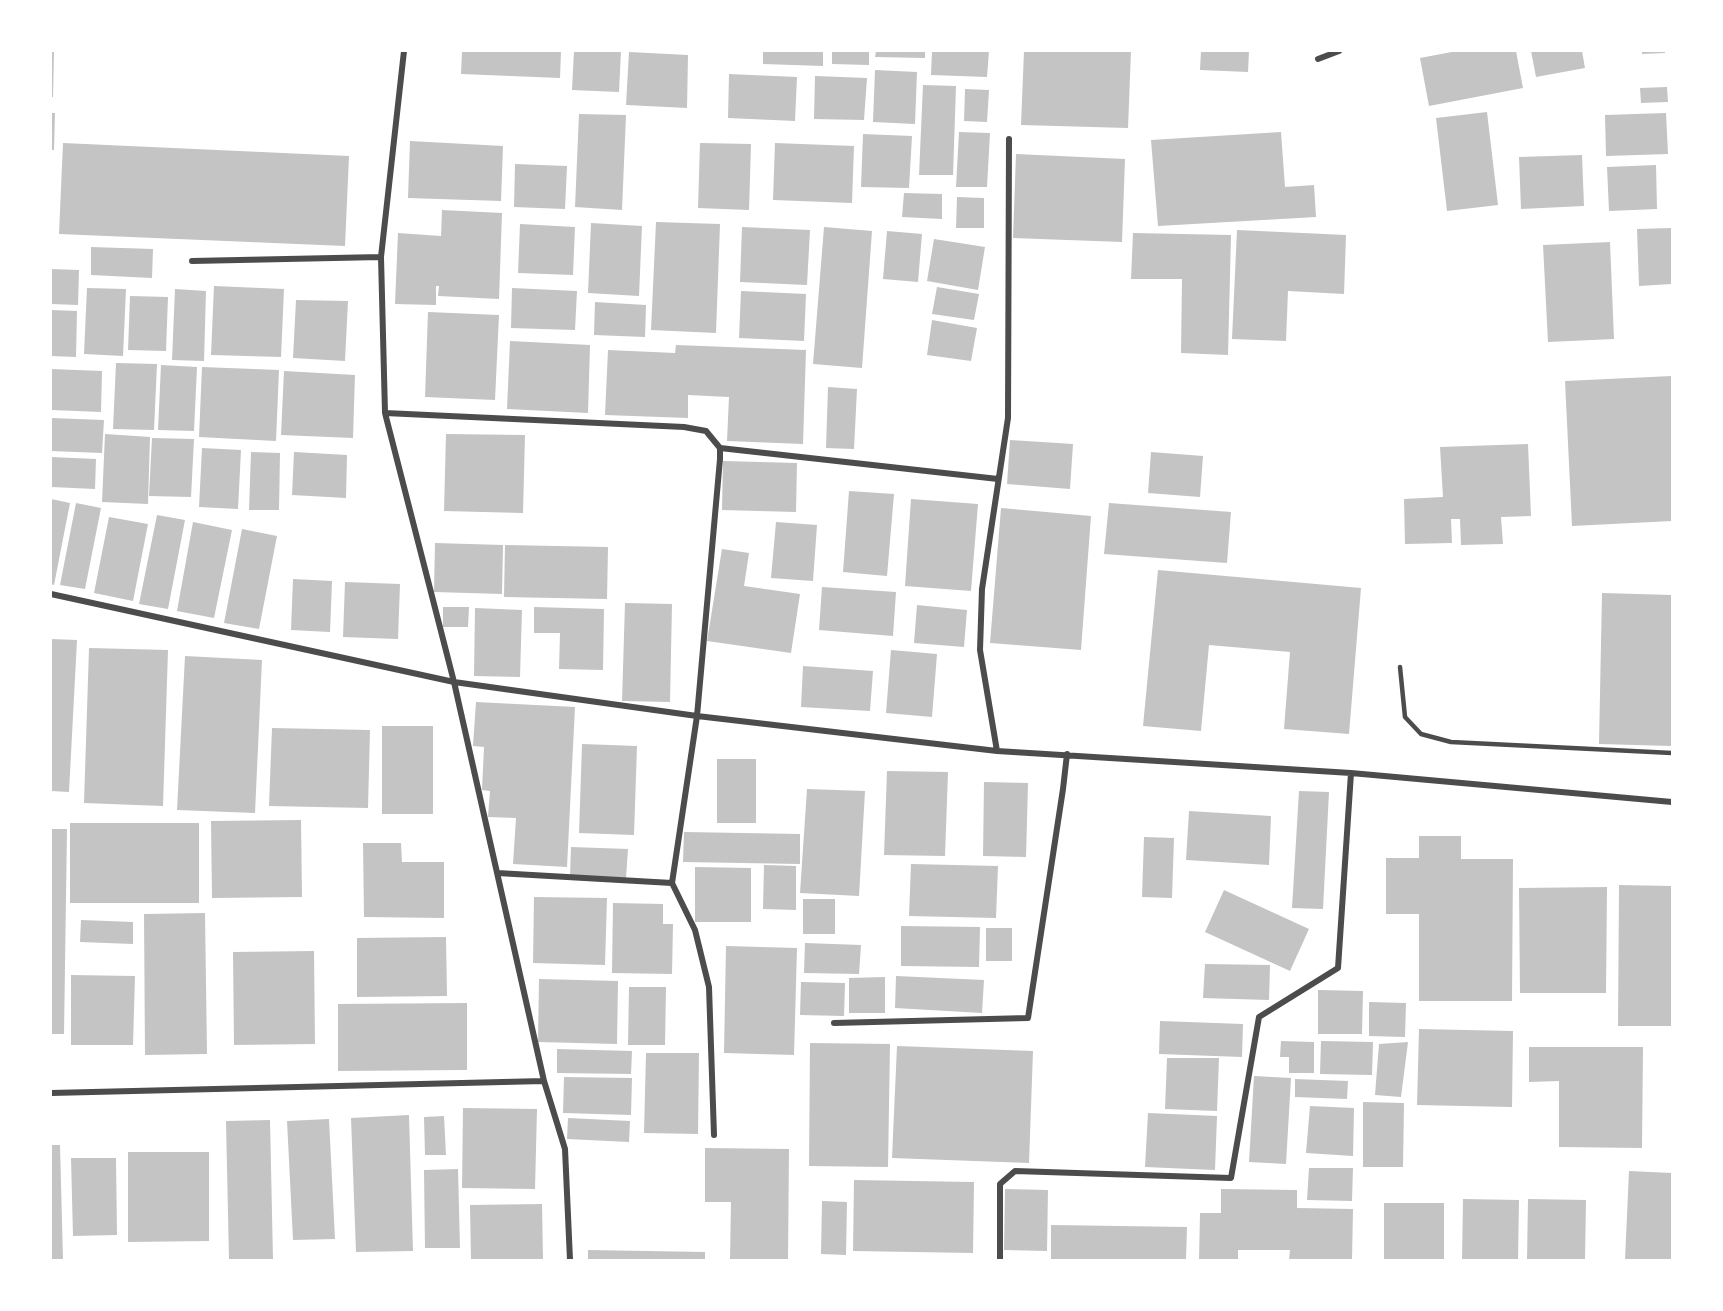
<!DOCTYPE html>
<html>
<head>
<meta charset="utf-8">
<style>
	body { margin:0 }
	#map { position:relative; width:1723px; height:1311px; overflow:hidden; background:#fff; font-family:Karla,sans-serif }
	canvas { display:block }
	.frame { position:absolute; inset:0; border:52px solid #fff; pointer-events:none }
</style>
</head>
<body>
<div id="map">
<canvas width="1723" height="1311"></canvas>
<div class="frame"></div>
</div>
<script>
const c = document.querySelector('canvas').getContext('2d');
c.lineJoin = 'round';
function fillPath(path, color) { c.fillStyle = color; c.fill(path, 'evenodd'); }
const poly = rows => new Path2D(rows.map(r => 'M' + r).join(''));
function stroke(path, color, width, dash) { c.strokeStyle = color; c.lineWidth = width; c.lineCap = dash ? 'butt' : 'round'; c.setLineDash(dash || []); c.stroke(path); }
fillPath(poly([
	[51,51,54,51,53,97,51,97],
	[462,51,561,51,560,78,461,74],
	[574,51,621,51,619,92,572,90],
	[763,51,823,51,823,66,763,64],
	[832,51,869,51,869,65,832,64],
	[876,51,925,51,925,58,875,57],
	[932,51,989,51,987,77,931,75],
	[1024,51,1131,51,1128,128,1021,125],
	[1201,51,1249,51,1248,72,1200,70],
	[1457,51,1516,51,1523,88,1429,106,1420,58],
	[1531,51,1582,51,1585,68,1536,77],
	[1642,51,1665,51,1665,53,1642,54],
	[629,52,688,55,687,108,626,105],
	[875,70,917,72,915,124,873,122],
	[729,74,797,77,795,121,728,118],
	[815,76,867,78,864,120,814,119],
	[923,85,956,86,953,175,919,175],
	[1667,87,1668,102,1641,103,1640,88],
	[965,89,989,90,987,122,964,121],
	[1487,112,1498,205,1447,211,1436,118],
	[51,113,55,113,54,150,51,150],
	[1666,113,1668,154,1606,156,1605,115],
	[579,114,626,115,622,210,575,207],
	[959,132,990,133,987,187,956,187],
	[1281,132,1285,187,1314,185,1316,217,1158,226,1151,140],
	[863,134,912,136,909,188,861,187],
	[410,141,503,146,501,201,408,198],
	[63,143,349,156,345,246,59,234],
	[700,143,751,144,749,210,698,208],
	[775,143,854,146,852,203,773,200],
	[1016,154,1125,159,1122,242,1013,238],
	[1582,155,1584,206,1521,209,1519,157],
	[515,164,567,166,565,209,514,207],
	[1656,165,1657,209,1609,211,1607,167],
	[904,193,942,194,942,219,902,217],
	[957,197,984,198,984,228,956,228],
	[442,210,502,213,499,299,438,296,439,286,436,286,436,305,395,304,398,233,441,236],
	[656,222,720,224,716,333,651,330],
	[591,223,642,226,639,296,588,293],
	[520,224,575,227,573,275,518,273],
	[742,227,810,230,807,285,740,282],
	[824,227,872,231,862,368,813,364],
	[1672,228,1672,284,1639,286,1637,229],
	[1237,230,1346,235,1344,294,1288,291,1286,341,1232,339],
	[887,231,922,234,918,282,883,279],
	[1133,233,1231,235,1228,355,1181,353,1182,279,1131,279],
	[934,239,985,247,978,290,927,281],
	[1610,242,1614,339,1548,342,1543,245],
	[91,247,153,249,152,278,91,275],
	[51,269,79,270,78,305,51,304],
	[214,286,284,289,281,357,211,355],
	[937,287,979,294,974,320,932,314],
	[87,288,126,289,123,356,84,354],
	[512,288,577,291,575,330,511,328],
	[175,289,206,291,204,361,172,360],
	[741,291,806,294,804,341,739,338],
	[130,296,168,297,166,351,128,350],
	[296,300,348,301,345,361,293,358],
	[595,302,646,305,645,337,594,335],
	[51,310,77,311,76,357,51,356],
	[428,312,499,315,495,400,425,397],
	[932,320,977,328,971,361,927,355],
	[510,341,590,345,588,413,507,409],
	[676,345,806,350,803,444,727,441,729,397,688,395,688,418,605,415,608,350,675,353],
	[116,363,157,364,154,430,113,429],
	[161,365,197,367,194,431,158,430],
	[202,367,279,370,276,441,199,437],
	[51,369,102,371,101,412,51,410],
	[284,371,355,375,353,438,281,435],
	[1672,376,1672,521,1572,526,1565,381],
	[828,387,857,389,854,449,826,448],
	[51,418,104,420,102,453,51,451],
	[105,434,150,437,148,504,102,502],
	[446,434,525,435,523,513,444,511],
	[152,438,194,439,191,497,149,496],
	[1010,440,1073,444,1070,489,1007,484],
	[1528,444,1531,516,1501,517,1503,544,1461,545,1460,519,1451,519,1452,543,1405,544,1404,499,1443,497,1440,447],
	[202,448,241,450,238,509,199,507],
	[251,452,280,453,279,510,249,510],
	[294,452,347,455,346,498,292,495],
	[1151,452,1203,456,1200,497,1148,493],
	[51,457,96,459,95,489,51,487],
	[723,461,797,463,796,512,722,510],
	[849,491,894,494,887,576,843,572],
	[51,499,70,503,54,585,51,584],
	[911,499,978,504,971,591,905,586],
	[76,503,101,508,85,589,60,585],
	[1109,503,1231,512,1227,563,1104,554],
	[1001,508,1091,516,1081,650,990,643],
	[157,515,185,520,168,609,139,604],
	[109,517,148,524,133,601,94,593],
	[193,522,232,530,214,618,177,611],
	[776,522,817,525,813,581,771,578],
	[242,529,277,536,259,629,224,623],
	[435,543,503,545,502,594,434,592],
	[505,545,608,547,607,599,504,597],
	[722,549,749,553,744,586,800,594,791,653,707,641],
	[1158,570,1361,588,1349,734,1284,729,1290,652,1209,645,1201,731,1143,726],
	[293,579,332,581,330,632,291,630],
	[345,582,400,584,398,639,343,637],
	[822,587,896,592,893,636,819,630],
	[1602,593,1672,595,1672,746,1599,744],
	[625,603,672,604,670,702,622,701],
	[917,605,967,610,964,647,914,643],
	[443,607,469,607,468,627,443,627],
	[534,607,604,609,603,670,559,669,560,633,534,633],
	[475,608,522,610,520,677,474,676],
	[51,639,77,640,69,792,51,791],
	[89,648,168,650,163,806,84,803],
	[891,650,937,654,932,717,886,713],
	[185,656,262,660,255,813,177,810],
	[803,666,873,671,870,711,801,707],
	[476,702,575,707,567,867,513,864,516,818,488,817,490,791,482,790,484,747,473,746],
	[382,726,433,726,433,814,382,814],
	[272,728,370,730,368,808,269,806],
	[582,744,637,746,634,835,579,833],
	[717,759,756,759,756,823,717,823],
	[887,771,948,772,945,856,884,855],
	[984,782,1028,783,1026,857,983,856],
	[807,789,865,791,859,896,800,893],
	[1299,791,1329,792,1323,909,1292,908],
	[1189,811,1271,816,1269,865,1186,860],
	[301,820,302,897,212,898,211,821],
	[70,823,199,823,199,903,70,903],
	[51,829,67,829,64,1034,51,1034],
	[684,832,800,834,800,864,683,862],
	[1419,836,1461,836,1461,859,1513,859,1512,1001,1419,1001,1419,914,1386,914,1386,858,1419,858],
	[1144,837,1174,838,1172,898,1142,897],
	[363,843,401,843,402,862,444,862,444,918,364,917],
	[571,847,628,849,626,878,570,876],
	[911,864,998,866,996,918,909,916],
	[764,865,796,866,796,910,763,909],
	[695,867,751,868,751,922,695,922],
	[1619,885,1672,886,1672,1026,1618,1026],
	[1607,887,1606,993,1520,993,1519,888],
	[1224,890,1309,929,1290,971,1205,932],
	[534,897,607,898,605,965,533,963],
	[803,899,835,899,835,934,803,934],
	[613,903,663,904,663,924,673,924,672,974,612,973],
	[205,913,207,1054,145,1055,144,914],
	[81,920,133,922,133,944,80,942],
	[901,926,980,927,979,967,901,966],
	[986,928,1012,928,1012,961,986,961],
	[446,937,447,996,357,997,357,938],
	[805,943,861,945,859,974,804,973],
	[726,946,797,948,794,1055,724,1053],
	[314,951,315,1044,234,1045,233,952],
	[1205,964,1270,965,1269,1000,1203,998],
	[71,975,135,976,133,1045,71,1045],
	[896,976,984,980,982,1013,895,1008],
	[885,977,885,1013,849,1013,849,978],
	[539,979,618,981,617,1044,538,1042],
	[801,982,845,983,844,1016,800,1015],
	[629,987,666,987,665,1045,628,1045],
	[1318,990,1363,991,1362,1034,1318,1034],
	[1369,1002,1406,1003,1405,1037,1369,1036],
	[467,1003,467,1070,338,1071,338,1004],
	[1160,1021,1243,1024,1242,1057,1159,1054],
	[1419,1029,1513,1031,1512,1107,1417,1105],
	[1281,1041,1314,1042,1314,1073,1289,1073,1289,1057,1280,1057],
	[1321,1041,1373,1042,1372,1075,1320,1074],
	[1408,1042,1401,1097,1375,1095,1379,1044],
	[810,1043,890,1044,888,1167,809,1166],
	[897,1046,1033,1051,1029,1163,892,1158],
	[1529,1047,1643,1047,1642,1148,1559,1147,1559,1081,1529,1082],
	[557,1049,632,1051,631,1074,557,1073],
	[646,1053,699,1053,698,1134,644,1133],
	[1167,1058,1219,1058,1217,1111,1165,1109],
	[1254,1076,1291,1078,1286,1164,1249,1162],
	[564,1077,632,1078,631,1115,563,1113],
	[1295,1079,1348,1081,1347,1099,1295,1097],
	[1363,1102,1404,1103,1403,1167,1363,1167],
	[1310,1106,1354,1108,1353,1156,1306,1153],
	[463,1108,537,1109,535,1189,462,1188],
	[1148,1113,1217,1116,1215,1170,1145,1167],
	[409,1115,413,1251,356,1252,351,1118],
	[444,1116,446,1155,425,1155,424,1117],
	[568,1118,630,1121,629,1142,567,1139],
	[329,1119,335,1239,293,1240,287,1121],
	[270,1120,273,1260,229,1260,226,1121],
	[51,1145,60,1145,63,1260,51,1260],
	[705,1148,789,1149,788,1260,730,1260,731,1202,705,1202],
	[128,1152,209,1152,209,1241,128,1242],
	[71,1158,116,1158,117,1235,73,1236],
	[1309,1168,1353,1168,1352,1201,1307,1200],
	[458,1169,460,1248,425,1248,424,1170],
	[1629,1171,1672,1173,1672,1260,1625,1260],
	[854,1180,974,1182,973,1253,853,1251],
	[1005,1189,1048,1190,1047,1251,1004,1250],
	[1221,1189,1297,1190,1297,1208,1353,1209,1352,1260,1289,1260,1290,1250,1238,1250,1238,1260,1199,1260,1200,1213,1221,1213],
	[1463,1199,1519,1200,1518,1260,1462,1260],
	[1528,1199,1586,1200,1585,1260,1527,1260],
	[822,1201,847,1202,846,1255,821,1254],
	[1384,1203,1444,1203,1444,1260,1384,1260],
	[542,1204,543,1260,471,1260,470,1205],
	[1051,1225,1187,1227,1186,1260,1051,1260],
	[588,1250,705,1252,705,1260,588,1260]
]), '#c4c4c4');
stroke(poly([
	[1400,667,1405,717,1421,734,1451,742,1672,753]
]), '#4c4c4c', 4.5);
stroke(poly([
	[404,51,381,257,385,413,454,682,544,1081,565,1149,570,1260],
	[1318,59,1339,51],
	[192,261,381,257],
	[385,413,684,427,706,431,720,448,720,459,697,716,672,883,695,930,709,987,714,1135],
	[720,448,998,479],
	[51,594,454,682,697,716,997,751,1351,773,1672,802],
	[997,751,980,650,982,589,1008,418,1009,139],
	[497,873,672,883],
	[834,1023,1028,1018,1063,789,1067,754],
	[51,1093,544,1081],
	[1000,1260,1000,1184,1015,1171,1231,1178,1259,1017,1338,968,1351,773]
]), '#4c4c4c', 6);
</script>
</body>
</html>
